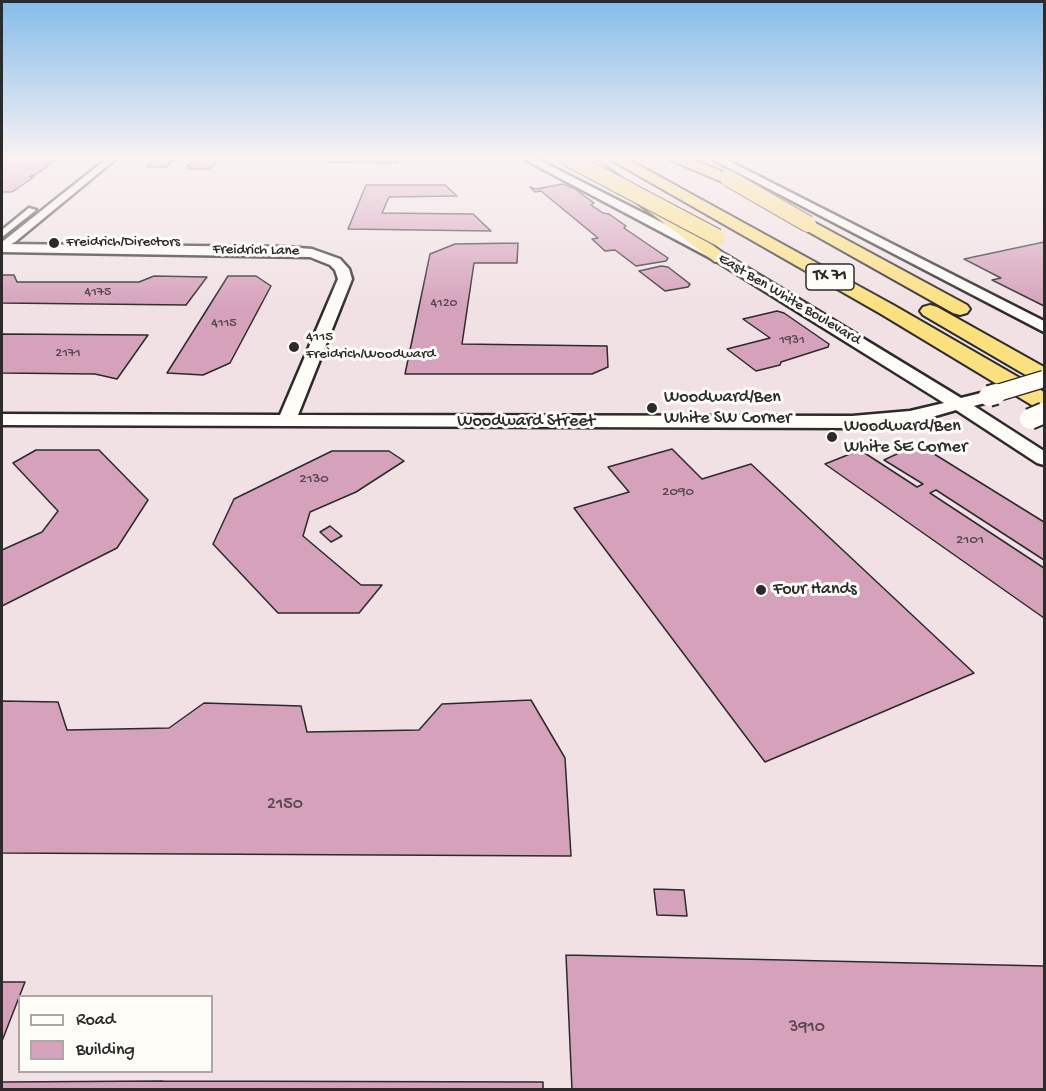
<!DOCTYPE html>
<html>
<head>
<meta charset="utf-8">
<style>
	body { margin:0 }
	#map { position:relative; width:1046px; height:1091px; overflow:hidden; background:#f1e1e5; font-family:"Gochi Hand",sans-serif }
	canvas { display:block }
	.frame { position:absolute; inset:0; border:3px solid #2b2b2b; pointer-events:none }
	.legend { position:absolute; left:18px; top:995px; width:195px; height:78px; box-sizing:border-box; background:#fdfcf7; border:2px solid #a9a8a5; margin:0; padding:8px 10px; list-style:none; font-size:18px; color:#2b2b2b }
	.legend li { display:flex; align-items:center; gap:12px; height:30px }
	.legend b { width:30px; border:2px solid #a9a8a5 }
</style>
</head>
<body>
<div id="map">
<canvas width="1046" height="1091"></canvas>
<div class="frame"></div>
<ul class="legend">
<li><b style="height:8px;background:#fdfcf7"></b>Road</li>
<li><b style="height:16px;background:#d5a1bb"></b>Building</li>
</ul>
</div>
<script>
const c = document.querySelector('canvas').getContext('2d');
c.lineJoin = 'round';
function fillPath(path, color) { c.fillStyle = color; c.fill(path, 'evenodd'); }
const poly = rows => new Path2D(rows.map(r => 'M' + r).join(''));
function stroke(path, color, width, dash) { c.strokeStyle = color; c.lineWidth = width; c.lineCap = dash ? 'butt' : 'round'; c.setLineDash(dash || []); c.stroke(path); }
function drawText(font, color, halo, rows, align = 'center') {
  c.font = font + ' "Gochi Hand",sans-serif'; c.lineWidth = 6; c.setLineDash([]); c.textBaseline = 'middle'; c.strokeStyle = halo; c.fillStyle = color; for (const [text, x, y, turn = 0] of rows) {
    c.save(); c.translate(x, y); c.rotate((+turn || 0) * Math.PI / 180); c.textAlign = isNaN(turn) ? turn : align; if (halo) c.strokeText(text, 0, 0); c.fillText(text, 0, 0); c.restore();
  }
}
fillPath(poly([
	[790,157,841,157,852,167,799,168]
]), '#bee8a5');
const building = poly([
	[2,157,61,157,45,166,48,166,35,175,32,175,30,177,34,177,12,192,2,192,2,157],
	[182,157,170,162,167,167,147,167,159,157,182,157],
	[195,157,222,157,214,161,215,164,208,169,188,169,191,167,187,166,189,164,197,161,194,159,195,157],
	[330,157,399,157,397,163,327,162,330,157],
	[563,184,575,189,594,203,591,205,603,213,609,214,626,226,624,228,668,258,666,261,636,266,615,250,605,251,592,239,598,238,541,191,535,192,530,187,536,189,563,184],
	[366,185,445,185,457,196,389,197,382,213,473,214,491,231,348,229,366,185],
	[1044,242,1044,306,992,280,1001,278,964,259,1044,242],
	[518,243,517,263,474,263,462,344,607,346,608,367,592,374,405,374,430,254,455,244,518,243],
	[661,266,668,267,690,284,688,287,665,291,639,271,661,266],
	[2,275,14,275,17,282,139,282,154,276,207,277,186,305,2,303,2,275],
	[228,276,256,276,271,286,230,363,203,375,167,373,228,276],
	[777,311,784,313,829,344,828,347,781,362,780,365,756,371,727,349,770,338,743,319,777,311],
	[2,334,148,335,117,379,95,374,2,373,2,334],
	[918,444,1044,522,1044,560,936,490,930,493,1044,568,1044,618,825,464,860,450,917,487,923,484,884,460,918,444],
	[672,449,702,479,751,464,974,673,765,762,574,508,629,492,608,467,672,449],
	[36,450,99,450,148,500,117,548,2,606,2,550,42,532,58,511,13,463,36,450],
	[332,451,389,451,404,461,356,492,310,512,303,536,361,585,382,585,359,613,278,613,213,544,234,499,332,451],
	[330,526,342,536,331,542,320,532,330,526],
	[531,700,565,758,571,856,2,853,2,701,58,702,67,730,169,728,204,703,301,706,307,732,419,730,442,704,531,700],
	[654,889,684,890,687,916,657,915,654,889],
	[566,955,1044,966,1044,1090,572,1090,566,955],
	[2,982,25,982,2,1041,2,982],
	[163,1081,543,1082,543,1090,2,1090,2,1082,163,1081]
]);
fillPath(building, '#d5a1bb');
stroke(building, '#2b2b2b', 1.5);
const street = poly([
	[109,157,118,157,15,242,2,249,2,242,109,157],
	[29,208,36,210,2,237,2,230,29,208]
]);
const secondary = poly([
	[520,157,533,157,726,255,961,398,989,391,995,392,998,396,995,400,974,406,1044,451,1044,465,1037,463,956,410,911,423,852,428,2,425,2,414,280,415,338,279,335,270,330,265,310,257,2,252,2,244,287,247,312,249,340,259,349,269,352,279,298,415,852,416,910,411,944,403,716,261,520,157],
	[708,157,721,157,1044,321,1044,332,708,157]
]);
const highway = poly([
	[577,157,593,157,730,258,727,262,715,262,577,157],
	[606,157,624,157,895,306,1044,392,1044,409,1035,407,881,314,606,157],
	[668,157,687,157,763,189,766,192,763,195,753,195,670,160,668,157],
	[808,219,967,305,970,309,967,313,960,315,953,313,802,228,800,224,808,219],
	[930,305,937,307,1044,367,1044,383,1036,381,923,315,920,311,923,307,930,305]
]);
stroke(street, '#2b2b2b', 5);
stroke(secondary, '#2b2b2b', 5);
stroke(highway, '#2b2b2b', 4);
fillPath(street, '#fdfcf7');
fillPath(secondary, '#fdfcf7');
fillPath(highway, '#fbe080');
const secondaryBridgeFar1 = poly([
	[991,395,1044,379]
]);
const secondaryBridge = poly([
	[989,396,996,394],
	[1030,419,1044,413]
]);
const highwayBridge = poly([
	[566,157,717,237],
	[728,178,808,224]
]);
stroke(secondaryBridgeFar1, '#2b2b2b', 19, []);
stroke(secondaryBridge, '#2b2b2b', 24, []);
stroke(highwayBridge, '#2b2b2b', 18, []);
stroke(secondaryBridgeFar1, '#fdfcf7', 16);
stroke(secondaryBridge, '#fdfcf7', 20);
stroke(highwayBridge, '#fbe080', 16);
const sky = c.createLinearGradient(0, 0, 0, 310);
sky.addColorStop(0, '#84bcea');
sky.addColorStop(0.51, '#f9f2f3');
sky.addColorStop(1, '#f9f2f300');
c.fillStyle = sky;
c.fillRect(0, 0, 1046, 310);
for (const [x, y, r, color] of [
	[54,243,6,"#2b2b2b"],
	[294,347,6,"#2b2b2b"],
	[652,408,6,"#2b2b2b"],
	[832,437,6,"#2b2b2b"],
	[761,590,6,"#2b2b2b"]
]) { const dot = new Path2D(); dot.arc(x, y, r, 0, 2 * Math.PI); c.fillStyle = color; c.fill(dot); stroke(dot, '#fdfcf7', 2); }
drawText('14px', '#56484f', null, [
	["4175",98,293],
	["4120",444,304],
	["4115",224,324],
	["1931",792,341],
	["2171",68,354]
]);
drawText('15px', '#2b2b2b', '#fdfcf7', [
	["Freidrich/Directors",66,243],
	["4115",306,338],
	["Freidrich/Woodward",306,355]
], 'left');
drawText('15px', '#2b2b2b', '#fdfcf7', [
	["Freidrich Lane",256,251,1],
	["East Ben White Boulevard",789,300,31]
]);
drawText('15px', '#56484f', null, [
	["2130",314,480],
	["2090",678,493],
	["2101",970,541]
]);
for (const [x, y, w] of [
	[830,277,48]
]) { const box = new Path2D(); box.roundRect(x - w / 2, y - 13, w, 26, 4.5); c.fillStyle = '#fdfcf7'; c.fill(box); stroke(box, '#2b2b2b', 1.5); }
drawText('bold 16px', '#2b2b2b', null, [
	["TX 71",830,277]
]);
drawText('18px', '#2b2b2b', '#fdfcf7', [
	["Woodward/Ben",664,398],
	["White SW Corner",664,419],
	["Woodward/Ben",844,427],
	["White SE Corner",844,448],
	["Four Hands",773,590]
], 'left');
drawText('18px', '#2b2b2b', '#fdfcf7', [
	["Woodward Street",526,422]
]);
drawText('18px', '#56484f', null, [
	["2150",285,805],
	["3910",807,1028]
]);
</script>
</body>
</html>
